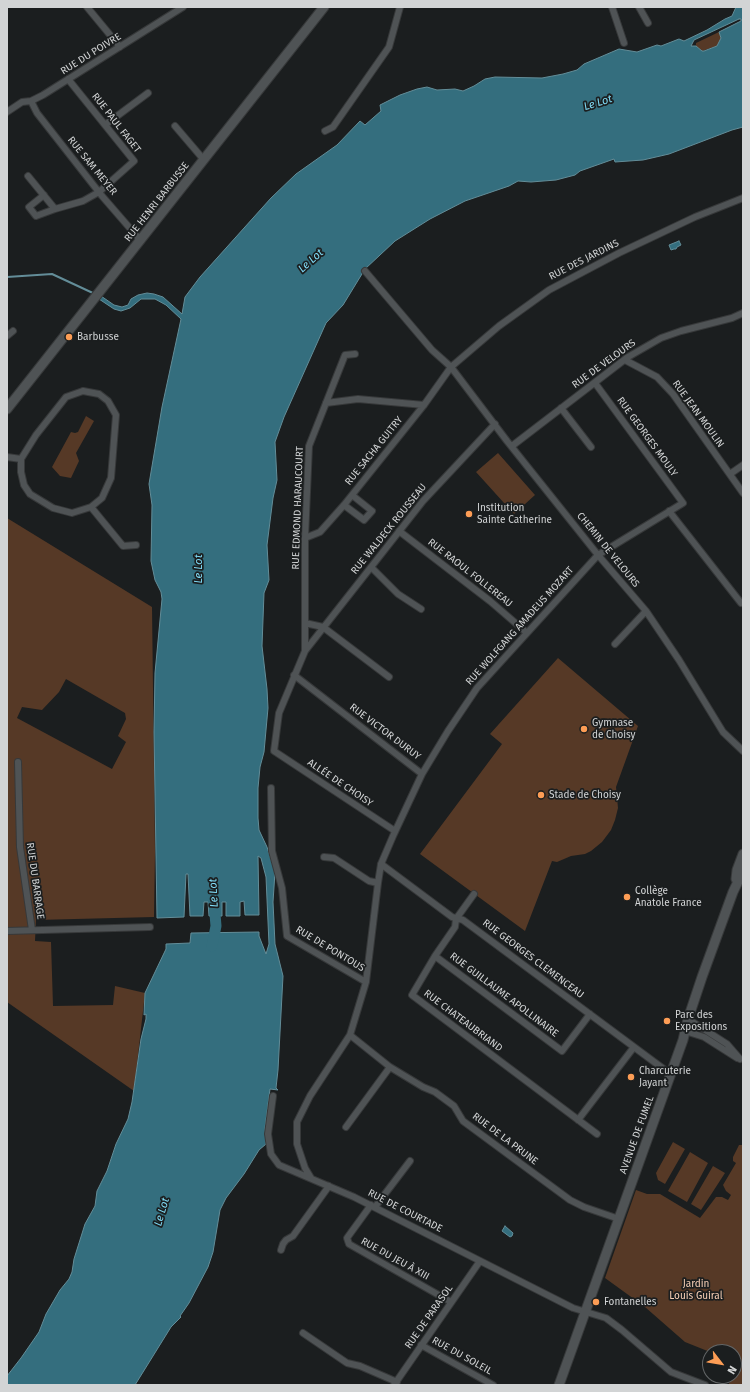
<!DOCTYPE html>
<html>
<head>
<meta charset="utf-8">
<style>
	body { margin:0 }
	#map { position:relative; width:750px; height:1392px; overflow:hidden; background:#1b1e1f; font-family:"Fira Sans",sans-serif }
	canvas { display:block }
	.frame { position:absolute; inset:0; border:8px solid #d2d4d5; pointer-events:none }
	.north { position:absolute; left:702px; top:1344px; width:40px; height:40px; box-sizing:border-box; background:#1b1e1f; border:1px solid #646768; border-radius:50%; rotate:121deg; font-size:11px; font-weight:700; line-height:16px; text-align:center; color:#d2d4d5 }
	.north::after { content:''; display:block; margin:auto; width:14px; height:18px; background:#fd9d55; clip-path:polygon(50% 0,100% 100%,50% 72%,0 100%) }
</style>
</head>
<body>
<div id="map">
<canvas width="750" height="1392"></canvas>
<div class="frame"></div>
<div class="north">N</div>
</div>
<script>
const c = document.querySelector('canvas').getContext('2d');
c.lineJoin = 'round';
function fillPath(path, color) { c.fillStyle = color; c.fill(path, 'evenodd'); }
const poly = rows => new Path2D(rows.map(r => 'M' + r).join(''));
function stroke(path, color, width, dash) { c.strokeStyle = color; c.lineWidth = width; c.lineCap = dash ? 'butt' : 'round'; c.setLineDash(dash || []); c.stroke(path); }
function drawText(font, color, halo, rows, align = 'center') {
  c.font = font + ' "Fira Sans",sans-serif'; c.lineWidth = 3.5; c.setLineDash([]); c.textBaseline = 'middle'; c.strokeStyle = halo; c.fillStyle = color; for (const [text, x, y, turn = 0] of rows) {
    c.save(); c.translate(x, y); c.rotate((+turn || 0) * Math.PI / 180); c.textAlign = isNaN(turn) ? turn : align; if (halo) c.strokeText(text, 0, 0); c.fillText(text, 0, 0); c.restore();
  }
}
fillPath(poly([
	[719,32,721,38,717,46,702,51,696,46,696,43],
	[86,416,94,421,76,453,79,461,71,478,60,476,52,467,71,432,75,433,78,432],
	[498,453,535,495,514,514,476,472],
	[7,518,152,607,155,852,154,917,36,920,35,941,51,942,53,1006,113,1005,115,986,145,993,134,1091,7,1002],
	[66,679,125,713,126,719,118,736,126,742,112,769,17,718,22,707,42,710,59,692],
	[558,658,638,726,616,787,618,808,615,820,611,830,602,842,591,851,585,854,571,856,557,862,552,861,525,931,420,854,502,744,490,734],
	[673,1142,685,1149,665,1184,658,1180,656,1173],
	[739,1145,743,1145,743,1385,728,1385,741,1365,734,1362,734,1352,710,1352,685,1342,645,1307,605,1278,636,1190,647,1194,660,1194,700,1218,716,1197,722,1197,728,1200,731,1195,726,1191,723,1185,736,1163,733,1161,733,1157],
	[690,1152,708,1163,687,1202,668,1191],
	[713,1166,725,1173,701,1210,691,1204]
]), '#563926');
const water = poly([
	[736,7,743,7,743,127,732,130,669,154,643,160,615,162,614,159,580,171,575,175,556,180,531,182,518,181,509,186,465,201,430,219,395,241,365,269,343,305,326,323,284,417,275,442,277,480,273,498,267,545,269,580,264,593,262,646,267,689,268,708,264,752,260,767,258,788,258,818,259,830,267,847,275,872,273,902,275,944,283,976,278,1070,276,1088,278,1090,270,1089,265,1128,266,1144,259,1150,244,1174,226,1198,220,1210,213,1252,208,1267,189,1303,180,1316,181,1317,171,1327,135,1385,7,1385,7,1376,21,1358,39,1332,46,1314,60,1290,69,1279,72,1272,74,1259,85,1224,95,1206,97,1191,107,1171,116,1144,128,1119,132,1102,141,1039,146,1019,146,1014,144,1015,145,993,166,949,166,944,190,943,191,933,259,932,259,936,266,954,269,944,266,877,261,858,258,856,259,915,245,915,244,901,240,902,240,916,226,916,226,902,222,902,222,916,209,916,208,902,204,902,203,916,190,916,188,874,186,874,184,917,157,918,154,732,155,673,162,599,161,592,155,580,151,561,152,505,149,484,162,407,181,319,166,305,155,299,141,299,130,308,121,311,114,309,99,299,101,296,114,305,122,307,128,305,131,299,138,295,147,293,154,294,163,297,182,314,185,297,200,277,271,198,296,174,337,145,360,121,365,125,381,111,380,105,400,95,417,89,427,87,437,90,455,89,463,91,474,86,485,79,495,77,542,78,563,74,577,70,584,64,619,49,637,52,657,45,661,46,679,39,684,41,707,30,725,19,732,16,736,7],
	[739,19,741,19,741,21,719,32,721,38,717,46,704,51,702,51,696,46,691,46,694,40,739,19],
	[679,241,681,245,677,247,676,249,674,249,671,250,669,245,679,241],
	[505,1226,513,1233,512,1236,510,1237,502,1231,505,1226]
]);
fillPath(water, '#346e7e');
stroke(water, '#638d98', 1);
stroke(poly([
	[7,277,52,274,95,294]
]), '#638d98', 2);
stroke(poly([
	[212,946,216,926,214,902]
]), '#346e7e', 11);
const minor = poly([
	[87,7,120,47],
	[612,7,624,43],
	[639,7,648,23],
	[31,101,37,113,102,196,141,241],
	[7,112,22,102,31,101,43,95,183,7],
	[105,125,148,93],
	[175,126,204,160],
	[325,131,333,127,389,47,400,7],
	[28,176,55,209,83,201,99,192,134,161,68,79],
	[44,195,29,207,36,216,55,209],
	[365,271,432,350,451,367,507,441,598,555,646,611,679,660,723,732,743,751],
	[7,336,13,331],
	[355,354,345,355,309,446,305,538,305,651,279,713,274,751,395,831],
	[625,360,657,377,673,394,743,493],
	[83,391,99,394,108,401,116,415,111,478,102,498,91,507,72,513,53,508,30,494,24,485,21,472,21,459,36,435,66,397,83,391],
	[326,403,358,399,424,405],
	[561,408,591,447],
	[512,446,628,357,661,338,681,331,732,318,743,313],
	[7,457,21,459],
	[730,474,743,465],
	[344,505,364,520,372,511,352,495],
	[91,507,123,546,136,545],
	[669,511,741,603],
	[399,531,490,601,527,633],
	[305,538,320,532,344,505,424,405,451,367,499,326,549,290,619,253,695,217,743,198],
	[371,567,398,594,421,609],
	[305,623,323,627,389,677],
	[615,644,646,611],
	[305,651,423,501,495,424],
	[294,675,422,774,393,836,381,864,378,883,366,982,350,1035,310,1096,297,1122,297,1144,305,1168,311,1178],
	[18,762,20,847,32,930],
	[422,774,448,731,477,688,598,555,683,503,595,383],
	[271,788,272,851,282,888,287,936,366,982],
	[324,857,334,858,369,881,378,883],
	[381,864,452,917,463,920,665,1070,671,1073],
	[474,894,456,919,455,927,435,956,412,995,597,1134],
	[7,931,150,927],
	[435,956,562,1051,590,1014],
	[688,1019,727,1044,740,1059],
	[685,1031,704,1037,737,1058],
	[350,1035,390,1067,423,1087,435,1092,454,1106,463,1121,570,1200,584,1207,619,1219],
	[273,1096,268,1134,271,1154,279,1165,354,1197,573,1308,606,1318,622,1330,671,1372,705,1385],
	[578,1120,634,1047],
	[346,1127,390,1067],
	[371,1205,347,1238,349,1244,451,1302],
	[375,1207,410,1161],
	[281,1250,283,1244,286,1240,293,1236,329,1186],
	[303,1333,347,1363,360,1366,397,1382],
	[421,1345,493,1385],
	[394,1385,480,1261]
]);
const secondary = poly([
	[7,409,324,7],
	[736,879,737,870,743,854],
	[559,1385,683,1040,688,1019,702,977,733,892,743,871]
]);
stroke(minor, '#37393a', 8);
stroke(secondary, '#37393a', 11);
stroke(minor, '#4f5355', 6);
stroke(secondary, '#4f5355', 9);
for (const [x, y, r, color] of [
	[69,337,4,"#fd9d55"],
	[469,514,4,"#fd9d55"],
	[584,729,4,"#fd9d55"],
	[541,795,4,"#fd9d55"],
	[627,897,4,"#fd9d55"],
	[667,1021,4,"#fd9d55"],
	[631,1077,4,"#fd9d55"],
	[596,1302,4,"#fd9d55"]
]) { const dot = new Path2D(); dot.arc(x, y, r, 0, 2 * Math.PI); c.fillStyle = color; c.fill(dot); stroke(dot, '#1b1e1f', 1.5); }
drawText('10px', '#d2d4d5', '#1b1e1f', [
	["RUE DU POIVRE",91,54,-32],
	["RUE PAUL FAGET",116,123,52],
	["RUE SAM MEYER",92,166,51],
	["RUE HENRI BARBUSSE",157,202,-52],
	["RUE DES JARDINS",584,260,-27],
	["RUE DE VELOURS",604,364,-36],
	["RUE JEAN MOULIN",698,414,54],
	["RUE GEORGES MOULY",647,437,54],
	["RUE SACHA GUITRY",374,451,-51],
	["RUE EDMOND HARAUCOURT",298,508,-88],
	["RUE WALDECK ROUSSEAU",389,529,-51],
	["CHEMIN DE VELOURS",608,550,51],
	["RUE RAOUL FOLLEREAU",470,573,38],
	["RUE WOLFGANG AMADEUS MOZART",520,626,-48],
	["RUE VICTOR DURUY",385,732,37],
	["ALLÉE DE CHOISY",340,783,34],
	["RUE DU BARRAGE",35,881,82],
	["RUE DE PONTOUS",330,949,31],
	["RUE GEORGES CLEMENCEAU",533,959,37],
	["RUE GUILLAUME APOLLINAIRE",504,995,37],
	["RUE CHATEAUBRIAND",463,1021,37],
	["AVENUE DE FUMEL",637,1135,-70],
	["RUE DE LA PRUNE",505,1139,37],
	["RUE DE COURTADE",405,1211,27],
	["RUE DU JEU À XIII",395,1259,29],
	["RUE DE PARASOL",429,1317,-55],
	["RUE DU SOLEIL",462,1356,29]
]);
drawText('10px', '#d2d4d5', '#1b1e1f', [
	["Barbusse",77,337],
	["Institution",477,508],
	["Sainte Catherine",477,520],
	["Gymnase",592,723],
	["de Choisy",592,735],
	["Stade de Choisy",549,795],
	["Collège",635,891],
	["Anatole France",635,903],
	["Parc des",675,1015],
	["Expositions",675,1027],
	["Charcuterie",639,1071],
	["Jayant",639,1083],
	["Fontanelles",604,1302]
], 'left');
drawText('10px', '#f9d1b7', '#1b1e1f', [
	["Jardin",696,1284],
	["Louis Guiral",696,1296]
]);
drawText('italic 11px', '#80dcf7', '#1b1e1f', [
	["Le Lot",598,103,-17],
	["Le Lot",311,261,-42],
	["Le Lot",199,569,-90],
	["Le Lot",214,893,-93],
	["Le Lot",162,1212,-74]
]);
</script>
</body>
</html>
